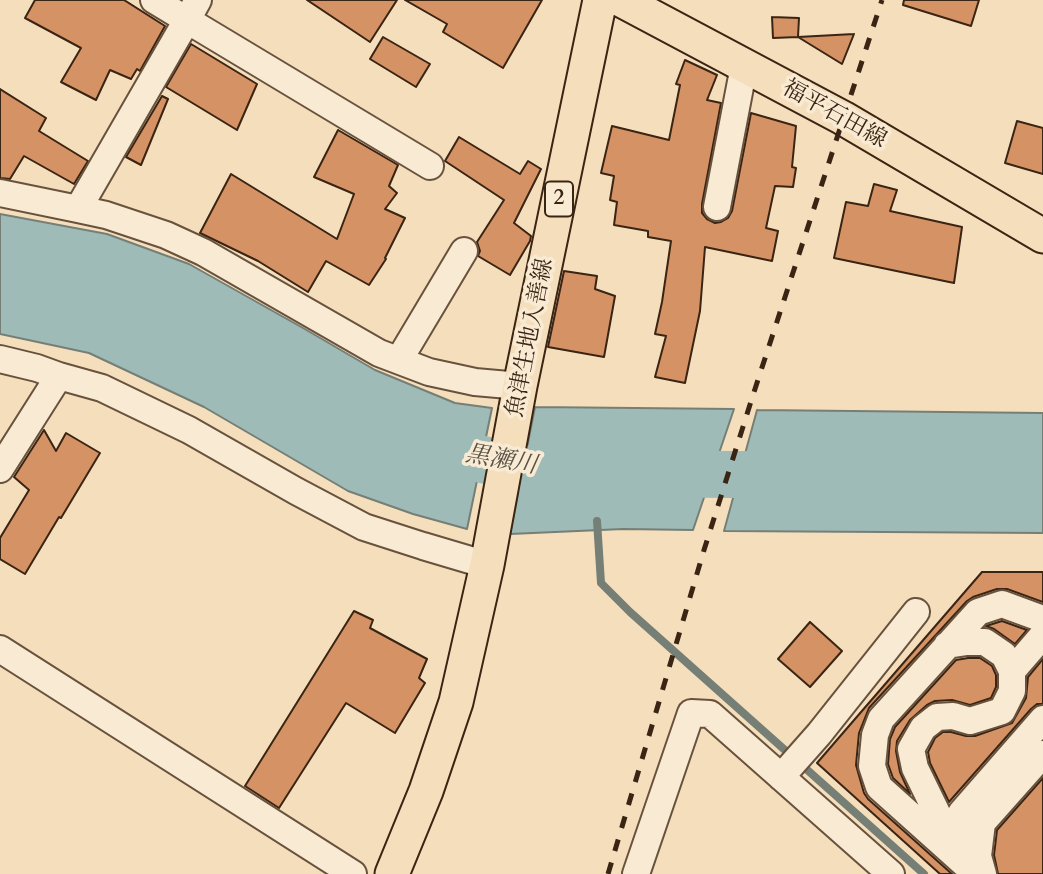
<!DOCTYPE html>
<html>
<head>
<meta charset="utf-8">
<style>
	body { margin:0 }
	canvas { display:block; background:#f5debc }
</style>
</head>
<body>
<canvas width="1043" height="874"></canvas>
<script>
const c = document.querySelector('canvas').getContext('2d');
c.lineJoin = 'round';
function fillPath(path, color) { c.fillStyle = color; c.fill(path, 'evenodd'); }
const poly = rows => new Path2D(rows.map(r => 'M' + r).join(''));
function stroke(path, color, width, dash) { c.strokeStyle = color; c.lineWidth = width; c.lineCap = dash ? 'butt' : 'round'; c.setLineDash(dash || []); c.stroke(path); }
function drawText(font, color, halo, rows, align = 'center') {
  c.font = font + ' Cardo,"Noto Serif JP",serif'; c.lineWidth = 7; c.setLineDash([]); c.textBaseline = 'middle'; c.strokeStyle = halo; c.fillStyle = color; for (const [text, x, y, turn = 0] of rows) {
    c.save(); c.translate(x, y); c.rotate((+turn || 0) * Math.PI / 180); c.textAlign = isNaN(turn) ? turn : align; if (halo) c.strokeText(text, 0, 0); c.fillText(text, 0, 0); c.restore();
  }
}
const water = poly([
	[0,214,107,234,189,264,303,328,375,370,455,403,492,408,467,529,413,514,348,491,204,407,89,353,0,334,0,214],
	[535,407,734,409,693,530,623,529,510,534,535,407],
	[757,410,1043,413,1043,533,724,531,757,410]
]);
fillPath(water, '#9ebbb8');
stroke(water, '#767f76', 2);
stroke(poly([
	[597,521,601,583,630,612,924,874]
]), '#767f76', 8);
stroke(poly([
	[420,445,524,469,663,474,805,475]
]), '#9ebbb8', 47);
const building = poly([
	[35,0,124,0,165,26,140,71,137,69,131,79,110,70,96,100,61,82,81,48,25,18,35,0],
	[307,0,397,0,370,42,307,0],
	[405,0,542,0,503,68,443,32,447,24,405,0],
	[904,0,979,0,971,26,903,5,904,0],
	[772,17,799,18,798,37,773,38,772,17],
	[854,34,842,64,798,37,854,34],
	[383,37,430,64,416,87,370,59,383,37],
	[191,44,257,84,237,130,166,87,191,44],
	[685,60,717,75,707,100,721,103,702,204,702,213,707,219,715,223,721,222,728,218,732,211,751,113,796,126,792,167,796,168,793,187,775,186,766,228,778,231,772,261,705,247,700,311,685,383,655,377,666,336,655,334,662,302,671,241,648,237,648,231,614,225,617,202,610,200,614,176,601,173,612,126,669,140,680,85,676,84,685,60],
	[0,89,46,118,39,131,88,161,74,184,24,156,10,179,0,178,0,89],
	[162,96,168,99,141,165,126,157,162,96],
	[1017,121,1043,128,1043,174,1005,163,1017,121],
	[338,130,398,165,389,186,397,193,385,209,405,218,385,258,386,259,369,285,326,261,308,292,258,261,200,233,231,174,337,239,354,194,314,177,338,130],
	[459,137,520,174,528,161,541,169,514,223,531,236,530,241,510,275,478,256,480,251,477,242,504,200,445,161,459,137],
	[874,184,897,190,890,211,962,227,954,283,834,258,846,202,868,206,874,184],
	[564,271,597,276,595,289,615,296,604,357,548,347,564,271],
	[44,430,56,451,66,433,100,453,61,518,59,517,25,574,0,559,0,538,29,490,14,477,44,430],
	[982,572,1043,572,1043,602,1007,589,997,589,973,597,967,601,869,708,859,733,856,765,864,793,868,799,952,874,940,874,817,763,982,572],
	[354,611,373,620,370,628,427,659,419,678,425,683,395,733,346,703,279,808,245,786,354,611],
	[1002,621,1027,630,1015,644,994,629,986,626,1002,621],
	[810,622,842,651,810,687,778,659,810,622],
	[968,658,980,658,992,666,996,675,996,687,991,698,970,705,952,700,935,701,927,705,910,720,897,741,896,751,900,772,910,794,893,778,888,764,890,739,895,727,956,660,968,658],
	[1043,659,1043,704,1037,704,1031,709,949,802,930,763,928,752,935,738,943,732,951,732,966,736,975,736,1012,723,1026,698,1028,677,1043,659],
	[1043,778,1043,874,998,874,994,855,997,830,1043,778]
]);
fillPath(building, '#d49265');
stroke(building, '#3a2413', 2);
const minor = poly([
	[154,0,187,20,78,209,106,215,166,235,203,252,379,353,429,372,475,382,520,386],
	[198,0,187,20,430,166],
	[0,193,78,209],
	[717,207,744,66],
	[0,359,37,368,59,376],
	[399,360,464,251],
	[0,469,59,376,102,388,189,430,296,491,364,527,423,546,487,565],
	[947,645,967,642,985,642,1004,655,1012,671],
	[0,649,353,874],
	[781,777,819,734,916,612],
	[954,848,915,768,911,749,923,728,937,717,953,716,970,721,1002,711,1012,691,1012,671,1043,635],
	[960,854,961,813,1043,719],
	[636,874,691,713,710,714,891,874],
	[976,874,879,787,872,766,875,735,881,719,978,612,1002,604,1043,619],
	[983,874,978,856,982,823,1043,754]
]);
const major = poly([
	[621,0,843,118,1043,236],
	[392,874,426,791,456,702,487,565,520,386,600,0]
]);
stroke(minor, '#69523d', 30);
stroke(major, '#3a2413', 37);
stroke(minor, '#f8ead3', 26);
stroke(major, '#f5debc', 33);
stroke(poly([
	[608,874,704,550,754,392,882,0]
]), '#3a2413', 5, [12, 12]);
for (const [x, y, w] of [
	[559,199,28]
]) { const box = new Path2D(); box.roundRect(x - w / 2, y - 17.5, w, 35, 5); c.fillStyle = '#f8ead3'; c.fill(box); stroke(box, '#3a2413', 2); }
drawText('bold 21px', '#3a2413', null, [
	["2",559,199]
]);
drawText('23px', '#3a2413', '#f8ead3', [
	["福平石田線",834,115,29],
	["魚津生地入善線",531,338,-79]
]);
drawText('italic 24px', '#585145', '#f8ead3', [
	["黒瀬川",501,461,10]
]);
</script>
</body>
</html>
